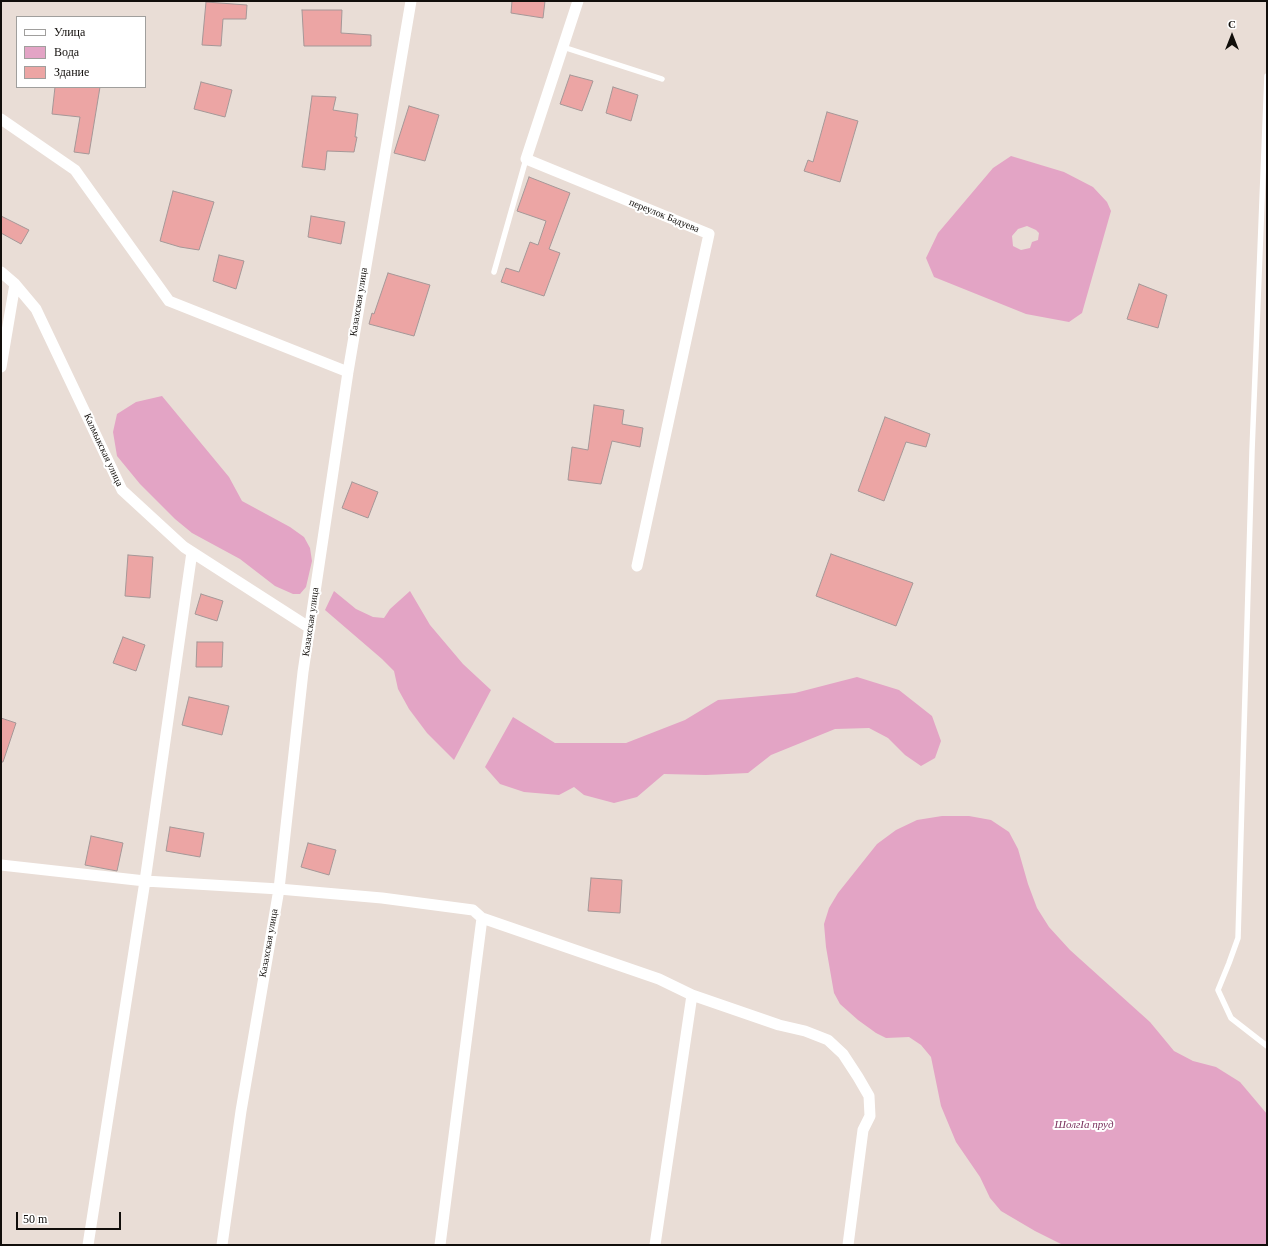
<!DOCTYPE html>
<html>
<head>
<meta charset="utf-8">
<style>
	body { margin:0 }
	#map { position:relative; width:1268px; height:1246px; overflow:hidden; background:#e9ddd6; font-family:Georgia,serif }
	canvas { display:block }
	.frame { position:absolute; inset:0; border:2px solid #110e0b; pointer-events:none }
	.legend { position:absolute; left:16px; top:16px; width:130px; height:72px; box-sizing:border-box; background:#fff; border:1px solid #a09f9d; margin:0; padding:5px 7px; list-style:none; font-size:12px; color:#110e0b }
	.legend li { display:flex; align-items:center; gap:8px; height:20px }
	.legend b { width:20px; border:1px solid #a09f9d }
	.north { position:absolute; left:1212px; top:16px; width:40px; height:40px; -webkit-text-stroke:3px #fff; paint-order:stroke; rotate:0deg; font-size:11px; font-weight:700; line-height:16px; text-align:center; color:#110e0b }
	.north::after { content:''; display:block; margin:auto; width:14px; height:18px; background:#110e0b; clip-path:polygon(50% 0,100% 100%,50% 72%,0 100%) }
	.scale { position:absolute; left:16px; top:1212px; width:105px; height:18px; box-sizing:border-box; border:2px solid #110e0b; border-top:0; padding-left:5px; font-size:12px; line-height:14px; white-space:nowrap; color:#110e0b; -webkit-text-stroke:3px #fff; paint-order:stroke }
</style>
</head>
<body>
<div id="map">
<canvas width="1268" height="1246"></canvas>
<div class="frame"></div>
<ul class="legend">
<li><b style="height:5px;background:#fff"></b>Улица</li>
<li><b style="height:11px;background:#e3a4c5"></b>Вода</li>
<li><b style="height:11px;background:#eca5a4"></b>Здание</li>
</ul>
<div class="north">С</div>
<div class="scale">50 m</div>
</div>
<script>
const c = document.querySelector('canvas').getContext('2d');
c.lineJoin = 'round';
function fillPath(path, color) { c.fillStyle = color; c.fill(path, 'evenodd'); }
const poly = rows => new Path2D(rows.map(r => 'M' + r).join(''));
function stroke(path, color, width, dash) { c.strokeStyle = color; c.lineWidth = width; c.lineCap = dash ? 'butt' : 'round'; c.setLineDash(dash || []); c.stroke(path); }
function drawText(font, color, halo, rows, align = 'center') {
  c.font = font + ' Georgia,serif'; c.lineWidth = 4; c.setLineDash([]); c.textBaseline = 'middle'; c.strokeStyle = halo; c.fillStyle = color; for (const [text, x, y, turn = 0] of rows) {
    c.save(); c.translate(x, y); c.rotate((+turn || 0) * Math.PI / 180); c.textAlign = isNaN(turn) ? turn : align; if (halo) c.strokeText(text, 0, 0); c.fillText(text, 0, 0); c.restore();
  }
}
fillPath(poly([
	[1011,156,1064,172,1093,187,1107,202,1111,211,1082,313,1069,322,1026,314,934,277,926,258,938,233,993,168],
	[1027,226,1036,230,1039,233,1038,240,1032,242,1030,248,1021,250,1013,246,1012,236,1018,229],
	[162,396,229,477,242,501,290,527,304,537,310,548,312,561,306,587,300,594,293,594,275,586,240,559,192,533,175,519,140,484,117,456,113,432,117,414,136,402],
	[334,591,356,609,373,617,384,618,390,609,410,591,430,625,463,664,491,690,454,760,427,733,409,709,398,689,394,671,382,659,325,610],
	[857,677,899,690,932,716,941,741,935,758,921,766,905,755,888,738,869,728,835,729,771,755,748,773,706,775,664,774,637,797,614,803,584,795,574,787,559,795,524,792,500,784,485,767,513,717,555,743,626,743,685,720,718,700,795,693],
	[942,816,969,816,991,820,1009,832,1018,849,1028,884,1037,908,1049,927,1070,950,1150,1022,1174,1051,1193,1061,1216,1067,1240,1082,1267,1114,1267,1245,1063,1245,1035,1231,1001,1211,990,1198,980,1177,956,1142,941,1106,931,1057,921,1045,909,1037,886,1038,876,1033,858,1020,840,1004,834,993,826,947,824,924,829,908,838,893,877,844,896,830,917,820]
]), '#e3a4c5');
const building = poly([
	[512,1,545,1,543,18,511,13,512,1],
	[206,2,247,5,246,19,223,19,221,46,202,45,206,2],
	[302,10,342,10,341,33,371,35,371,46,304,46,302,10],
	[570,75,593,81,582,111,560,104,570,75],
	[201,82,232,90,225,117,194,109,201,82],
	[55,87,100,87,89,154,74,152,80,117,52,114,55,87],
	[613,87,638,95,631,121,606,113,613,87],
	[312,96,336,97,333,110,358,114,355,137,357,137,354,152,327,151,325,170,302,167,312,96],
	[409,106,439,115,425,161,394,153,409,106],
	[827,112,858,121,840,182,804,171,808,160,813,162,827,112],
	[529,177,570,193,549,249,560,253,544,296,501,282,506,268,519,272,530,242,538,245,546,221,517,211,529,177],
	[173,191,214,202,199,250,180,247,160,241,173,191],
	[1,216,29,230,21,244,1,233,1,216],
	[311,216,345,222,341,244,308,237,311,216],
	[219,255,244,261,236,289,213,281,219,255],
	[388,273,430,285,414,336,369,324,372,313,374,314,388,273],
	[1139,284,1167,295,1158,328,1127,319,1139,284],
	[594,405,624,410,622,424,643,428,640,447,612,441,601,484,568,480,572,447,588,450,594,405],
	[885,417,930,434,926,447,906,442,884,501,858,491,885,417],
	[352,482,378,492,368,518,342,508,352,482],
	[831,554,913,583,896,626,816,596,831,554],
	[128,555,153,557,150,598,125,596,128,555],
	[201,594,223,601,217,621,195,614,201,594],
	[123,637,145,645,136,671,113,663,123,637],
	[197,642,223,642,222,667,196,667,197,642],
	[189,697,229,706,222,735,182,725,189,697],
	[1,718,16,723,3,762,1,762,1,718],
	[170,827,204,833,200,857,166,851,170,827],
	[91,836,123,843,117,871,85,865,91,836],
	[308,843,336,850,329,875,301,867,308,843],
	[591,878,622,880,620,913,588,911,591,878]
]);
fillPath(building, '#eca5a4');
stroke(building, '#a59797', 1);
stroke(poly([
	[563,47,662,79],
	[1267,76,1252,451,1238,938,1229,963,1218,990,1231,1018,1267,1046],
	[494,272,526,159]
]), '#fff', 5.5);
stroke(poly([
	[578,1,526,159,709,234,637,566],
	[1,119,75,170,169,301,348,372],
	[1,272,15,284,36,309,122,490,184,547,310,628],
	[1,367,15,284],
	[1,865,145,881,279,889,382,898,473,910,482,918,440,1245],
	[482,918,659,979,692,995,779,1025,805,1031,828,1040,843,1054,858,1077,869,1096,870,1116,863,1130,848,1245],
	[88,1245,145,881,192,552],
	[222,1245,241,1111,279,889,303,672,348,372,411,1],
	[655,1245,692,995]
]), '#fff', 11);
drawText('10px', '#110e0b', '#fff', [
	["переулок Бадуева",664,216,22],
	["Казахская улица",359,302,-81],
	["Калмыкская улица",103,450,65],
	["Казахская улица",311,622,-82],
	["Казахская улица",269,943,-80]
]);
drawText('italic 11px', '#7a315d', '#fff', [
	["ШолгIа пруд",1084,1125]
]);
</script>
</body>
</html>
